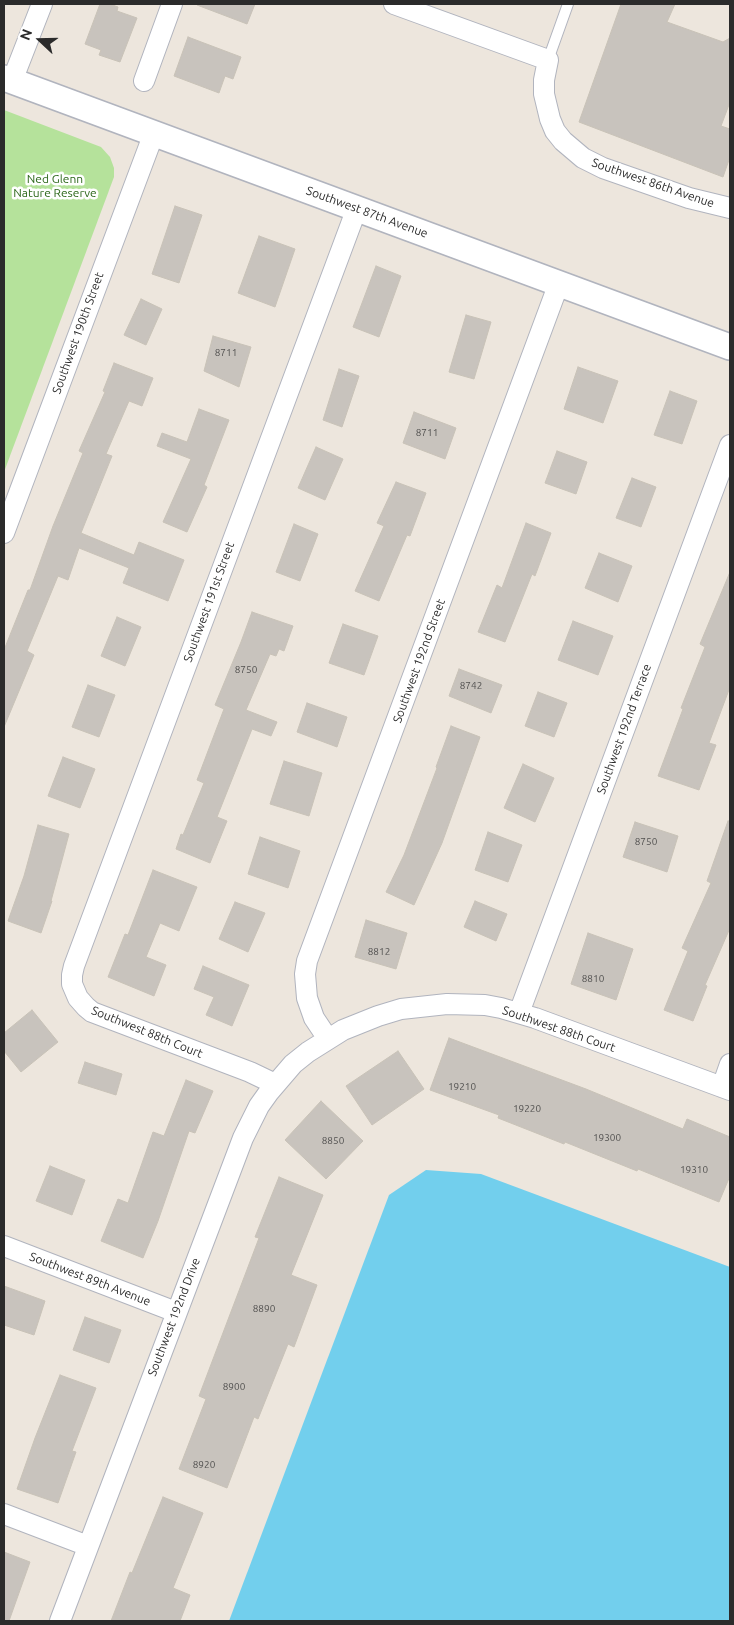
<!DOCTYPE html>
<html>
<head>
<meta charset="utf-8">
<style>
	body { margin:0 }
	#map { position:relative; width:734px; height:1625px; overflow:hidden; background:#ede6dd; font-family:Ubuntu,sans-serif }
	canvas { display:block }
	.frame { position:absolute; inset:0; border:5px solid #2b2b2b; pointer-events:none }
	.north { position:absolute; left:15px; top:15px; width:50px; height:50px; -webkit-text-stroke:4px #fff; paint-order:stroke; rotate:291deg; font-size:14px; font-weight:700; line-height:20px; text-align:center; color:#2b2b2b }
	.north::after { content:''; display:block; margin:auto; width:18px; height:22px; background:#2b2b2b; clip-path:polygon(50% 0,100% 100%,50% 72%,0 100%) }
</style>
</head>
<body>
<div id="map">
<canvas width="734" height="1625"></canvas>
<div class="frame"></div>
<div class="north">N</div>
</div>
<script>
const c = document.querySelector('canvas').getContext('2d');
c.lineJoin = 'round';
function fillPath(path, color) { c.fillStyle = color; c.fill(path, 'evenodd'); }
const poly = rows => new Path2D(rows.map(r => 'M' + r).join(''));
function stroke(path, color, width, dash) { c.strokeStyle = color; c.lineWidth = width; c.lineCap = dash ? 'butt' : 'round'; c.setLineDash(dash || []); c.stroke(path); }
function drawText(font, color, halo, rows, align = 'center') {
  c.font = font + ' Ubuntu,sans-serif'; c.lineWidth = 5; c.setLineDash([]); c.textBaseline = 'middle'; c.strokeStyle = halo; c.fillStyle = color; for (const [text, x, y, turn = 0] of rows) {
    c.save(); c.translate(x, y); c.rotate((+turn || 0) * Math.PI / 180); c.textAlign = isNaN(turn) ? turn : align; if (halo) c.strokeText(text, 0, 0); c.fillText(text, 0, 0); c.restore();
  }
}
fillPath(poly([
	[4,110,101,147,110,157,114,168,114,177,4,472]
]), '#b5e29b');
fillPath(poly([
	[426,1170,481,1174,730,1267,730,1621,229,1621,389,1195]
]), '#72cfed');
const building = poly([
	[100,4,110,4,118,7,117,11,137,18,120,62,99,55,101,50,85,44,100,4],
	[197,4,255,4,247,24,197,5,197,4],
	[621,4,675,4,667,22,723,42,730,38,730,102,721,126,730,129,730,157,723,177,579,122,621,4],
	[188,37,241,57,233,79,225,76,219,93,174,76,188,37],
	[175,206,202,215,179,283,152,274,175,206],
	[259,236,295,249,275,307,238,293,259,236],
	[376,266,401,276,379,337,353,327,376,266],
	[141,299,162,309,146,345,124,335,141,299],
	[466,315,491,322,474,379,449,372,466,315],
	[213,336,251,347,239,387,204,371,213,336],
	[114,363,153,378,142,406,129,401,106,454,112,456,81,533,134,555,139,542,184,560,168,601,123,583,129,568,79,548,68,580,58,576,27,651,34,655,4,727,4,650,28,590,30,590,53,526,83,453,79,451,105,392,103,391,114,363],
	[578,367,618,381,603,423,564,409,578,367],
	[339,369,359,376,342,427,323,420,339,369],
	[670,391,697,401,682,444,654,435,670,391],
	[199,409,229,420,204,485,207,487,187,532,163,522,191,459,157,446,162,433,187,442,199,409],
	[414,412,456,428,445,459,403,443,414,412],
	[316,447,343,459,325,500,298,488,316,447],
	[557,451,587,462,576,494,545,483,557,451],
	[632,478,656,487,641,527,616,518,632,478],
	[396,482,426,493,410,536,407,535,379,601,355,591,384,526,377,523,396,482],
	[526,523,551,533,535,576,532,574,505,642,478,632,497,585,502,588,526,523],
	[294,524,318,534,300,581,276,572,294,524],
	[599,553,632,566,618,602,585,588,599,553],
	[730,572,730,687,709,743,716,745,699,790,658,776,683,709,681,708,705,647,700,644,730,572],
	[252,612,293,626,284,651,279,649,276,656,270,654,246,710,277,722,271,736,252,729,217,817,227,821,210,863,176,849,181,834,183,835,204,783,197,780,224,709,215,705,241,642,252,612],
	[117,617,141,627,125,666,101,656,117,617],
	[573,621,613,636,598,675,558,660,573,621],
	[343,624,378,636,364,675,329,663,343,624],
	[459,669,502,685,491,713,449,696,459,669],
	[88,685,115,695,99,737,72,727,88,685],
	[538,692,567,703,554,737,525,726,538,692],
	[307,703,347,717,337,747,297,732,307,703],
	[451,726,480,737,442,843,414,905,386,892,404,855,437,768,436,767,451,726],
	[63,757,95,769,80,808,48,796,63,757],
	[284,761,322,773,309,816,270,804,284,761],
	[523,764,554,778,535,822,504,808,523,764],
	[728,821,730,821,730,928,705,985,707,986,693,1021,664,1010,688,951,682,948,711,883,707,881,728,821],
	[635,822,678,836,667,872,623,857,635,822],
	[38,825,69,834,51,901,52,901,41,933,8,921,24,876,38,825],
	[488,832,522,845,508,882,475,870,488,832],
	[260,837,300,851,288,888,248,874,260,837],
	[153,870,197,887,179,931,160,923,146,957,166,965,154,996,108,977,125,934,128,935,153,870],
	[475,901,507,914,496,941,464,927,475,901],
	[235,902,265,913,248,952,219,939,235,902],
	[366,920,407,933,396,969,355,957,366,920],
	[588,933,633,949,616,1000,571,984,588,933],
	[203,966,249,985,232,1026,206,1015,214,997,194,989,203,966],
	[32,1010,58,1042,21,1072,4,1051,4,1033,32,1010],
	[449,1038,586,1089,683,1129,687,1119,730,1137,730,1176,719,1202,638,1169,637,1171,565,1142,564,1144,498,1118,499,1115,430,1090,449,1038],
	[398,1051,424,1089,372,1125,346,1086,398,1051],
	[85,1062,122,1074,116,1095,78,1083,85,1062],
	[186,1080,213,1091,195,1133,189,1131,158,1221,143,1258,101,1241,118,1199,128,1203,153,1132,164,1136,186,1080],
	[321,1101,363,1141,326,1179,285,1140,321,1101],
	[50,1166,85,1180,72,1215,36,1201,50,1166],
	[279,1177,323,1195,291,1275,317,1285,294,1347,288,1344,258,1419,254,1417,227,1488,179,1469,206,1399,199,1396,259,1238,255,1237,279,1177],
	[4,1286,45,1301,34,1335,4,1325,4,1286],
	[85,1317,121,1330,109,1363,73,1350,85,1317],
	[60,1375,96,1388,72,1451,76,1452,58,1503,17,1489,35,1438,60,1375],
	[163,1497,203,1513,173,1588,190,1595,180,1621,111,1621,130,1572,132,1573,163,1497],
	[4,1552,30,1562,9,1621,4,1621,4,1552]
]);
fillPath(building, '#c8c3bd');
stroke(building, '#c8c2b7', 1);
const service = poly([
	[548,60,568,4]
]);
const minor = poly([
	[394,4,548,60,544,80,544,94,550,119,555,131,563,141,583,158,603,168,689,198,730,208],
	[12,81,42,4],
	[144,81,172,4],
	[4,533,154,133],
	[519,1013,730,445],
	[328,1039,314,1018,307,998,305,974,307,961,559,283],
	[275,1084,250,1072,92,1012,86,1007,78,998,72,984,72,975,74,966,357,208],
	[722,1087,730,1064],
	[4,1246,176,1312],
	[4,1514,88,1546],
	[60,1621,243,1138,259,1106,269,1092,293,1064,308,1052,343,1030,378,1016,401,1009,447,1004,485,1005,501,1008,535,1018,730,1090]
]);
const tertiary = poly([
	[4,78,730,347]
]);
stroke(service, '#b1b4be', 12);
stroke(minor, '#b1b4be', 22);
stroke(tertiary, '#b1b4be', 28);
stroke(service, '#fff', 10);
stroke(minor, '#fff', 20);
stroke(tertiary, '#fff', 25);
drawText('10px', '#525150', null, [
	["8711",226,353],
	["8711",427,433],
	["8750",246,670],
	["8742",471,686],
	["8750",646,842],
	["8812",379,952],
	["8810",593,979],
	["19210",462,1087],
	["19220",527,1109],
	["19300",607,1138],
	["8850",333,1141],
	["19310",694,1170],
	["8890",264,1309],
	["8900",234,1387],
	["8920",204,1465]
]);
drawText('12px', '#2d681b', '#fff', [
	["Ned Glenn",55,179],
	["Nature Reserve",55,193]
]);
drawText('12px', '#2b2b2b', '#fff', [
	["Southwest 86th Avenue",653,183,19],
	["Southwest 87th Avenue",367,212,20],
	["Southwest 190th Street",78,333,-70],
	["Southwest 191st Street",209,602,-70],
	["Southwest 192nd Street",419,661,-70],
	["Southwest 192nd Terrace",624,729,-70],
	["Southwest 88th Court",559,1029,19],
	["Southwest 88th Court",147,1032,22],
	["Southwest 89th Avenue",90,1279,21],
	["Southwest 192nd Drive",174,1317,-69]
]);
</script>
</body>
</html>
